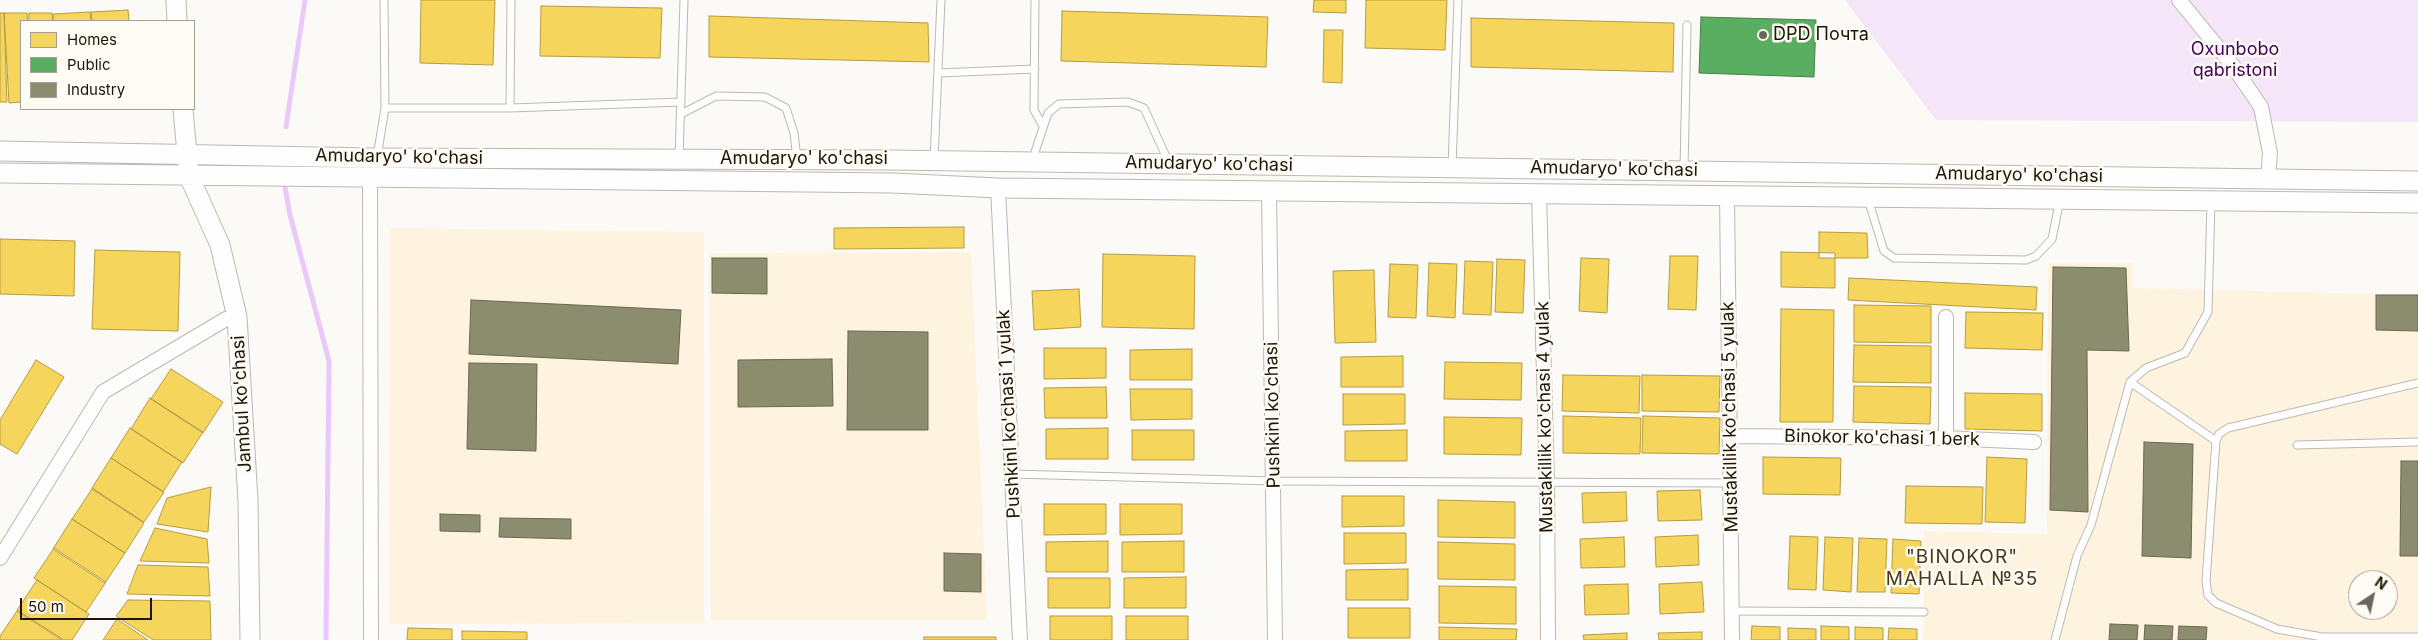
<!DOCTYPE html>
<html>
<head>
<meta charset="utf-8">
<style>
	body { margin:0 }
	#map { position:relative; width:2418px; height:640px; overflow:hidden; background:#fcfaf6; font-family:Inter,sans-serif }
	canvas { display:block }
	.legend { position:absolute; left:20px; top:20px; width:175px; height:90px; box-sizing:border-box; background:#fefbf4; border:1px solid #a49f96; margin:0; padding:6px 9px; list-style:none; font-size:15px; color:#1c160a }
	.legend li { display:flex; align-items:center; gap:10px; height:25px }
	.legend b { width:25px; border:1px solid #a49f96 }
	.north { position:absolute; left:2348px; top:570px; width:50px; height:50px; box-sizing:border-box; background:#fefbf4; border:1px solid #a49f96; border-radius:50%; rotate:34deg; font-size:14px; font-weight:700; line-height:20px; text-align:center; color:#1c160a }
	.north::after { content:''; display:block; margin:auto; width:18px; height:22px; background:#6a665d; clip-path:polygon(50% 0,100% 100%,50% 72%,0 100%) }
	.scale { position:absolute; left:20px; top:598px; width:132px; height:22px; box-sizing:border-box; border:2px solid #1c160a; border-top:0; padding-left:6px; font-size:15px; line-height:18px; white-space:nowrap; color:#1c160a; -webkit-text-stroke:4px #fefbf4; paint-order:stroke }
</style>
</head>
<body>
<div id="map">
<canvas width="2418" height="640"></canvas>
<ul class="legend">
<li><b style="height:14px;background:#f6d55c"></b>Homes</li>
<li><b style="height:14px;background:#5aae61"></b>Public</li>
<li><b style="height:14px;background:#8c8c6e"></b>Industry</li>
</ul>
<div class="north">N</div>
<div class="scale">50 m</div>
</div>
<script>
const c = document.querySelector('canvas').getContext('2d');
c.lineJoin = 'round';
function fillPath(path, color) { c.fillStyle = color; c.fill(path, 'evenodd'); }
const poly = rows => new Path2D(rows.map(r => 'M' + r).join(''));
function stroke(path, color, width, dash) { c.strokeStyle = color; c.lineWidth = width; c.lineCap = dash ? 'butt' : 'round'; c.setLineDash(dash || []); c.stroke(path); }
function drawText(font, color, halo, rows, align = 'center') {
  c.font = font + ' Inter,sans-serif'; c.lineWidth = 5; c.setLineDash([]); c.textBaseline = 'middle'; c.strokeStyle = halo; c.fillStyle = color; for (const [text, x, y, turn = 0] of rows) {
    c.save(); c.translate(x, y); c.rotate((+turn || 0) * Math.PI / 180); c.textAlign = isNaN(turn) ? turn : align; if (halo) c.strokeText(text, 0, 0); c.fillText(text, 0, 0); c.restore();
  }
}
fillPath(poly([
	[390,228,704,232,704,623,389,624],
	[971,252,987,620,711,620,709,253],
	[2048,263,2132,263,2132,288,2418,295,2418,640,1923,640,1924,531,2047,534],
	[2358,580,2388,580,2388,610,2358,610]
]), '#fef3df');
fillPath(poly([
	[1845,0,2418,0,2418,122,1936,120]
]), '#f4e5f8');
const homes = poly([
	[421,0,495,0,493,65,420,63,421,0],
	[1314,0,1346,0,1346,13,1313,12,1314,0],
	[1366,0,1447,0,1445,50,1365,48,1366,0],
	[541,6,662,8,660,58,540,56,541,6],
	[128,10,129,21,92,21,91,12,128,10],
	[1062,11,1268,17,1266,67,1061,61,1062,11],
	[90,12,91,21,53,21,53,14,90,12],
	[0,13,4,13,7,102,0,102,0,13],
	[4,13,27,13,28,21,21,21,21,102,9,103,4,13],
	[29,13,52,13,53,21,29,21,29,13],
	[709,16,928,23,929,62,709,57,709,16],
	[1471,18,1674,23,1673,72,1471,67,1471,18],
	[1324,30,1343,30,1342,83,1323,82,1324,30],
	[964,227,964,248,834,249,834,228,964,227],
	[1819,232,1867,233,1868,258,1819,258,1819,232],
	[0,239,75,241,74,296,0,294,0,239],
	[95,250,180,252,178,331,92,329,95,250],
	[1781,252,1835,253,1835,288,1781,287,1781,252],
	[1103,254,1195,256,1194,329,1102,327,1103,254],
	[1670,256,1698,256,1696,310,1668,309,1670,256],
	[1581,258,1609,259,1607,313,1579,311,1581,258],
	[1497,259,1525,260,1523,313,1495,312,1497,259],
	[1465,261,1493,262,1491,315,1463,314,1465,261],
	[1429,263,1457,264,1455,318,1427,316,1429,263],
	[1390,264,1418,265,1416,318,1388,317,1390,264],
	[1374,270,1376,342,1335,343,1333,271,1374,270],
	[1849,278,2037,287,2036,310,1848,300,1849,278],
	[1079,289,1081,327,1034,330,1032,291,1079,289],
	[1854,305,1931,306,1931,343,1854,342,1854,305],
	[1781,309,1834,310,1833,422,1780,422,1781,309],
	[1966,312,2043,313,2042,350,1965,348,1966,312],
	[1854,345,1931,346,1931,383,1853,382,1854,345],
	[1044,348,1106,348,1106,378,1044,379,1044,348],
	[1192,349,1192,380,1130,380,1130,350,1192,349],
	[1403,356,1403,387,1341,387,1341,357,1403,356],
	[36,360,64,377,17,454,0,444,0,420,36,360],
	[1445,362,1522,363,1521,400,1444,399,1445,362],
	[171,369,223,402,203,433,151,399,171,369],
	[1563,375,1640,376,1639,413,1562,411,1563,375],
	[1642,375,1720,376,1719,412,1642,411,1642,375],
	[1854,386,1931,387,1930,424,1853,422,1854,386],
	[1106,387,1107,418,1045,418,1044,388,1106,387],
	[1130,389,1192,389,1192,419,1131,420,1130,389],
	[1965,393,2042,394,2042,431,1965,429,1965,393],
	[1343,394,1405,394,1405,424,1343,425,1343,394],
	[150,398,203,432,183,463,131,429,150,398],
	[1563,416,1641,418,1640,454,1563,453,1563,416],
	[1643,416,1720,418,1719,454,1642,453,1643,416],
	[1444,417,1522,418,1521,455,1444,454,1444,417],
	[130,428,182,462,163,492,111,458,130,428],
	[1108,428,1108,459,1046,459,1046,429,1108,428],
	[1132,430,1194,430,1194,460,1132,460,1132,430],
	[1407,430,1407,461,1345,461,1345,431,1407,430],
	[1763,457,1841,458,1840,495,1763,494,1763,457],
	[1987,457,2027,459,2025,523,1985,522,1987,457],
	[111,458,164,492,144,522,92,488,111,458],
	[1906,486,1983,487,1982,524,1905,523,1906,486],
	[211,487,208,532,157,524,167,498,211,487],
	[92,489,144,523,125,553,72,519,92,489],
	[1700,490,1702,520,1658,521,1657,491,1700,490],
	[1626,492,1627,521,1583,523,1582,493,1626,492],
	[1342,496,1404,496,1404,526,1342,527,1342,496],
	[1438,500,1515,502,1515,538,1438,537,1438,500],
	[1044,504,1106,504,1106,534,1044,535,1044,504],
	[1120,504,1182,504,1182,534,1120,535,1120,504],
	[72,519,125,553,105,583,53,549,72,519],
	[155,528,207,539,209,563,140,561,155,528],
	[1344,533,1406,533,1406,563,1344,564,1344,533],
	[1698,535,1699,565,1656,567,1655,537,1698,535],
	[1790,536,1818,537,1816,590,1788,589,1790,536],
	[1624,537,1625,567,1581,568,1580,539,1624,537],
	[1825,537,1853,538,1851,592,1823,590,1825,537],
	[1859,538,1887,539,1885,592,1857,592,1859,538],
	[1893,539,1921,541,1919,594,1891,593,1893,539],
	[1108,541,1108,572,1046,572,1046,542,1108,541],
	[1184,541,1184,572,1122,572,1122,542,1184,541],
	[1438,542,1515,544,1515,580,1438,579,1438,542],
	[54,548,106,582,86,612,34,578,54,548],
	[138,565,208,567,210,596,127,594,138,565],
	[1408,569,1408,600,1346,600,1346,570,1408,569],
	[1186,577,1186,608,1124,608,1124,578,1186,577],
	[1048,578,1110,578,1110,608,1048,608,1048,578],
	[37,580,89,614,72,640,64,640,17,610,37,580],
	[1702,582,1704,612,1660,614,1659,584,1702,582],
	[1628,584,1629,614,1585,615,1584,585,1628,584],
	[1439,586,1516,587,1516,624,1439,623,1439,586],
	[128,600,210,601,211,640,153,640,116,616,128,600],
	[1348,608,1410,608,1410,638,1348,638,1348,608],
	[17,611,62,640,0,640,0,636,17,611],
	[1050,616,1112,616,1112,640,1050,640,1050,616],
	[1126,616,1188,616,1188,640,1126,640,1126,616],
	[117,619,148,640,103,640,117,619],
	[1752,626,1780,627,1780,640,1751,640,1752,626],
	[1821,626,1849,627,1849,640,1821,640,1821,626],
	[1439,627,1517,629,1516,640,1439,640,1439,627],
	[1855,627,1883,628,1883,640,1855,640,1855,627],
	[408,628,452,629,452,640,407,640,408,628],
	[1788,628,1816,629,1816,640,1788,640,1788,628],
	[1889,628,1917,629,1917,640,1888,640,1889,628],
	[462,631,527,632,527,640,462,640,462,631],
	[1702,632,1702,640,1659,640,1658,633,1702,632],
	[1627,633,1627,640,1584,640,1583,635,1627,633],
	[924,637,996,637,996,640,924,640,924,637]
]);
fillPath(homes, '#f6d55c');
stroke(homes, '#b59c43', 1);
const public = poly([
	[1701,17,1816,20,1814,77,1699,73,1701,17]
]);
fillPath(public, '#5aae61');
stroke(public, '#478047', 1);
const industry = poly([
	[712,258,767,258,767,294,712,293,712,258],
	[2053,267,2126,268,2129,351,2087,350,2088,512,2050,510,2053,267],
	[2376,295,2418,295,2418,331,2376,330,2376,295],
	[471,300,681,310,678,364,469,354,471,300],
	[848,331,928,332,928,430,847,430,848,331],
	[832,359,833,406,738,407,738,360,832,359],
	[469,363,537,364,536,451,467,449,469,363],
	[2144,442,2193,444,2191,558,2142,556,2144,442],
	[2401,461,2418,461,2418,556,2400,556,2401,461],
	[440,514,480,515,480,532,440,531,440,514],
	[500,518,571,519,571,539,499,537,500,518],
	[944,553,981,554,981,592,944,591,944,553],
	[2110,624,2138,625,2137,640,2109,640,2110,624],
	[2145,625,2173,626,2172,640,2144,640,2145,625],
	[2179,626,2207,627,2206,640,2178,640,2179,626]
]);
fillPath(industry, '#8c8c6e');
stroke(industry, '#6a6950', 1);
stroke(poly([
	[286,127,305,0],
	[285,187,290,215,329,361,326,640]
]), '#ecc7fc', 5);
const lane = poly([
	[1035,0,1034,110,1043,126],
	[938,73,1035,69],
	[385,108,510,108,681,102],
	[510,108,511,0],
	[681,114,716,96,765,97,786,108,794,133,797,159],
	[377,157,385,108,384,0],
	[679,158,684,0],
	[934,160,941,0],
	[1032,161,1048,113,1059,104,1128,102,1144,108,1169,163],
	[1452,167,1458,0],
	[1684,170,1687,25],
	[1868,199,1884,251,1894,258,2026,260,2036,256,2052,239,2060,199],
	[2130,382,2216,441],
	[2418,383,2228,428,2219,434,2216,441,2206,581,2208,595,2216,603,2277,629,2322,637,2418,637],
	[2297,445,2418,442],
	[1011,474,1274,481,1731,483],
	[1732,611,1924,612],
	[2055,640,2077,556,2091,525,2130,382,2146,368,2185,353,2208,312,2211,203]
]);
const street = poly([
	[2179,0,2233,66,2261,107,2270,153,2268,179],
	[370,177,371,640],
	[998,188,1020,640],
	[1269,191,1275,640],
	[1539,194,1547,482,1548,640],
	[1727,194,1732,640],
	[1946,317,1946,438],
	[1731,436,1946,438,2034,442],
	[0,558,103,392,226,319]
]);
const secondary = poly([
	[176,0,177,21],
	[183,109,189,176,220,245,237,317,248,501,250,640],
	[0,151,373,158,890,160,2418,181],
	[0,173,893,183,998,188,2418,203]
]);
stroke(lane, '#bdb9b1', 9);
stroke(street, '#bdb9b1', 16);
stroke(secondary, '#bdb9b1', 21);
stroke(lane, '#fffefe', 7);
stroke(street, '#fffefe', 14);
stroke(secondary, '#fffefe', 19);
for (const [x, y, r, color] of [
	[1763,35,5,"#6a665d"]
]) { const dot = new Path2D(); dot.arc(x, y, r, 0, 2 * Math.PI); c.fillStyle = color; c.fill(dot); stroke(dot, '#fefbf4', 2); }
drawText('18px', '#1c160a', '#fefbf4', [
	["DPD Почта",1773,35]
], 'left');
drawText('18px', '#46005e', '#fefbf4', [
	["Oxunbobo",2235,50],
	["qabristoni",2235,71]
]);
drawText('18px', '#1c160a', '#fefbf4', [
	["Amudaryo' ko'chasi",399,157,1],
	["Amudaryo' ko'chasi",804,159],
	["Amudaryo' ko'chasi",1209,164,1],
	["Amudaryo' ko'chasi",1614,169,1],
	["Amudaryo' ko'chasi",2019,175,1],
	["Jambul ko'chasi",242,404,-93],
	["Pushkinl ko'chasi 1 yulak",1009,414,-93],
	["Pushkinl ko'chasi",1273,415,-91],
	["Mustakillik ko'chasi 4 yulak",1545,417,-91],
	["Mustakillik ko'chasi 5 yulak",1730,417,-91],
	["Binokor ko'chasi 1 berk",1882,438,1]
]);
c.letterSpacing = '1px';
drawText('19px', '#48391d', '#fefbf4', [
	["\"BINOKOR\"",1962,557],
	["MAHALLA №35",1962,579]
]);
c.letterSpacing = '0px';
</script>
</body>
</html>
